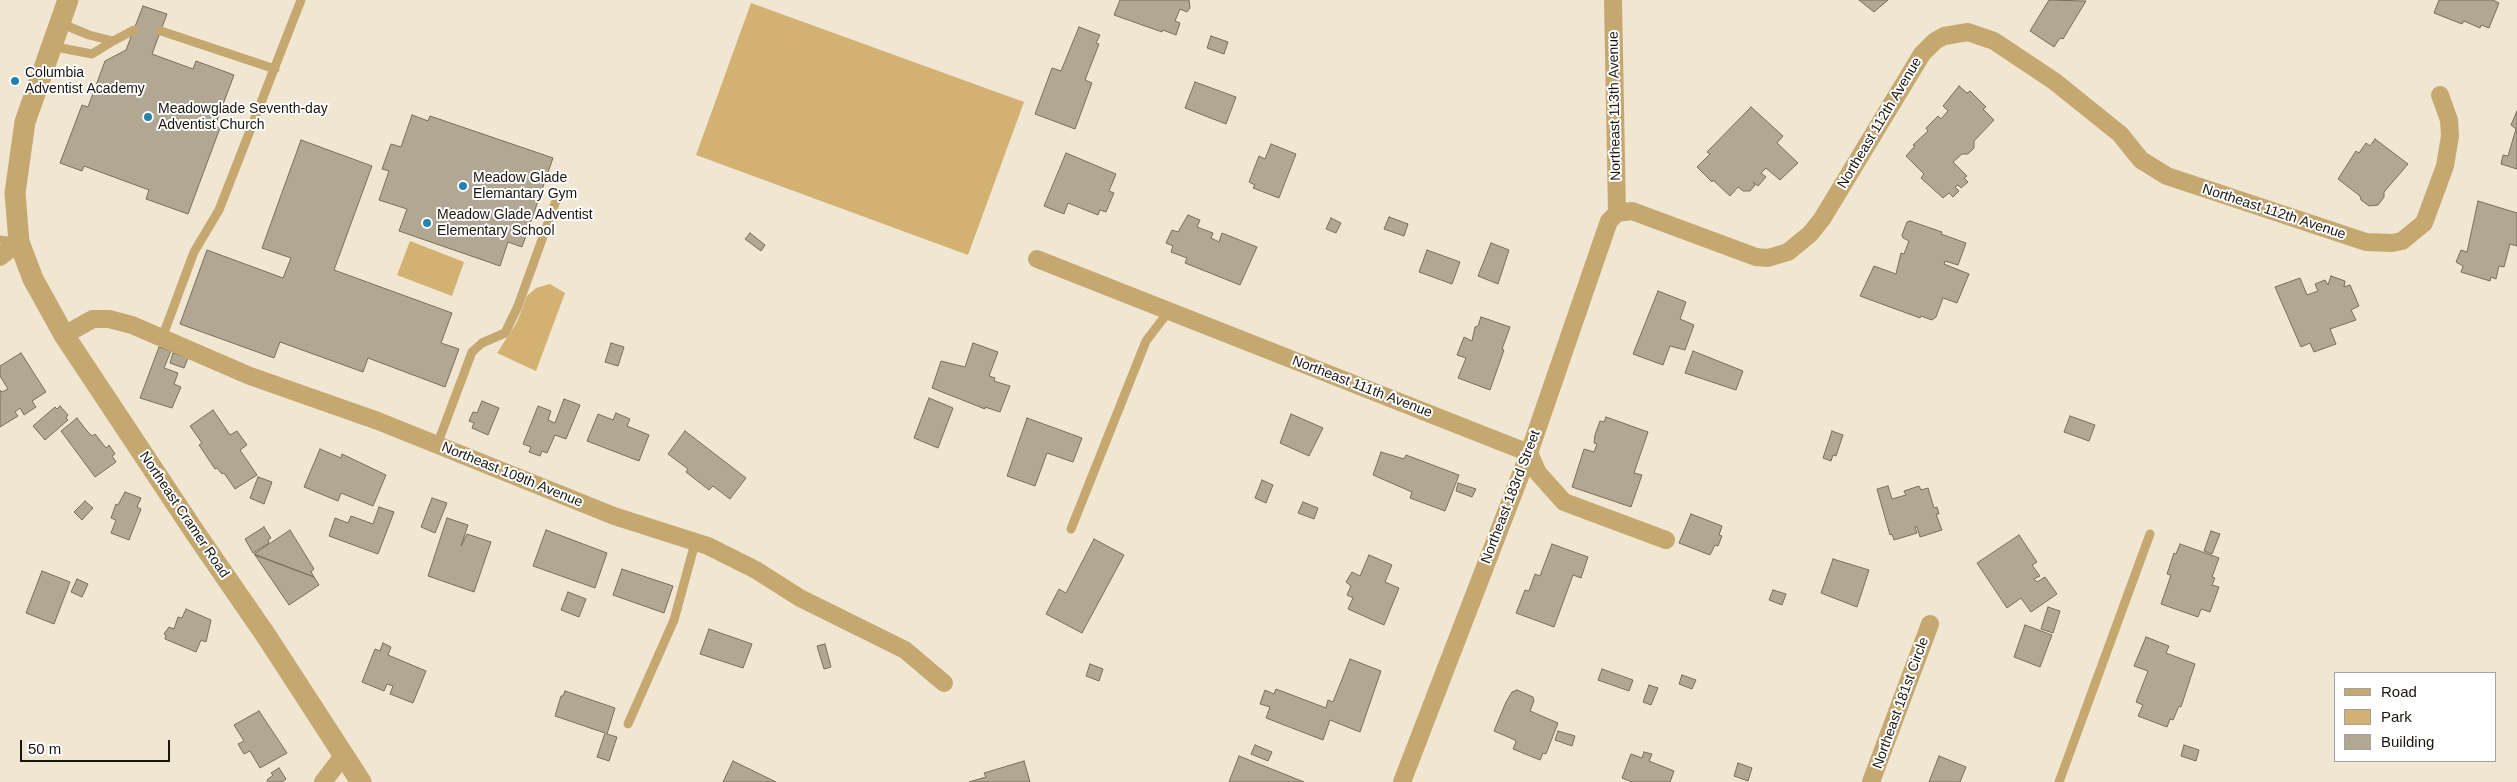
<!DOCTYPE html>
<html>
<head>
<meta charset="utf-8">
<style>
	body { margin:0 }
	#map { position:relative; width:2517px; height:782px; overflow:hidden; background:#f1e6d1; font-family:Helvetica,sans-serif }
	canvas { display:block }
	.legend { position:absolute; left:2334px; top:672px; width:162px; height:90px; box-sizing:border-box; background:#fff; border:1px solid #a3a29f; margin:0; padding:6px 9px; list-style:none; font-size:15px; color:#1a160f }
	.legend li { display:flex; align-items:center; gap:10px; height:25px }
	.legend b { width:25px; border:1px solid #a3a29f }
	.scale { position:absolute; left:20px; top:740px; width:150px; height:22px; box-sizing:border-box; border:2px solid #1a160f; border-top:0; padding-left:6px; font-size:15px; line-height:18px; white-space:nowrap; color:#1a160f; -webkit-text-stroke:4px #fff; paint-order:stroke }
</style>
</head>
<body>
<div id="map">
<canvas width="2517" height="782"></canvas>
<ul class="legend">
<li><b style="height:6px;background:#c5a870"></b>Road</li>
<li><b style="height:14px;background:#d2b172"></b>Park</li>
<li><b style="height:14px;background:#b2a793"></b>Building</li>
</ul>
<div class="scale">50 m</div>
</div>
<script>
const c = document.querySelector('canvas').getContext('2d');
c.lineJoin = 'round';
function fillPath(path, color) { c.fillStyle = color; c.fill(path, 'evenodd'); }
const poly = rows => new Path2D(rows.map(r => 'M' + r).join(''));
function stroke(path, color, width, dash) { c.strokeStyle = color; c.lineWidth = width; c.lineCap = dash ? 'butt' : 'round'; c.setLineDash(dash || []); c.stroke(path); }
function drawText(font, color, halo, rows, align = 'center') {
  c.font = font + ' Helvetica,sans-serif'; c.lineWidth = 4; c.setLineDash([]); c.textBaseline = 'middle'; c.strokeStyle = halo; c.fillStyle = color; for (const [text, x, y, turn = 0] of rows) {
    c.save(); c.translate(x, y); c.rotate((+turn || 0) * Math.PI / 180); c.textAlign = isNaN(turn) ? turn : align; if (halo) c.strokeText(text, 0, 0); c.fillText(text, 0, 0); c.restore();
  }
}
fillPath(poly([
	[751,3,1024,102,968,255,696,155],
	[410,241,464,262,452,296,397,275],
	[550,284,565,293,536,371,497,353,517,322,527,296,536,288]
]), '#d2b172');
const building = poly([
	[1120,0,1189,0,1190,8,1187,12,1180,9,1175,21,1180,23,1176,35,1163,30,1162,32,1114,15,1120,0],
	[1859,0,1888,0,1874,12,1859,0],
	[2049,0,2086,1,2063,39,2060,38,2054,47,2030,31,2049,0],
	[2439,0,2493,0,2499,3,2489,28,2481,25,2480,28,2464,21,2462,24,2434,13,2439,0],
	[143,6,167,14,152,54,193,69,196,61,234,75,215,126,220,128,188,214,146,199,149,190,84,166,82,171,60,163,82,105,88,107,105,61,126,50,143,6],
	[1079,27,1100,35,1096,43,1099,44,1085,80,1092,83,1075,129,1035,114,1052,68,1061,71,1079,27],
	[1211,36,1228,42,1224,54,1207,48,1211,36],
	[1195,82,1236,97,1226,124,1185,108,1195,82],
	[1959,86,1967,93,1970,91,1986,107,1983,109,1994,120,1974,141,1974,148,1968,154,1962,154,1953,162,1967,176,1964,178,1968,182,1961,188,1958,185,1955,187,1959,191,1953,197,1949,193,1943,198,1921,178,1924,174,1906,156,1915,146,1913,145,1928,131,1926,128,1938,116,1941,119,1948,111,1943,106,1959,86],
	[1751,107,1783,136,1777,143,1798,163,1780,180,1766,168,1761,173,1766,177,1758,186,1753,182,1755,185,1750,191,1743,191,1738,187,1730,196,1713,180,1712,182,1697,167,1710,154,1707,152,1751,107],
	[2517,111,2517,169,2501,164,2503,155,2508,156,2516,129,2511,125,2517,111],
	[412,115,428,121,430,116,553,158,522,247,508,242,500,266,399,231,407,209,379,200,389,171,382,169,391,144,401,147,412,115],
	[2375,139,2408,164,2384,192,2384,197,2378,205,2369,206,2361,200,2360,196,2338,179,2356,151,2359,153,2366,143,2370,146,2375,139],
	[301,140,372,166,334,270,452,313,441,343,459,349,445,387,368,358,363,372,280,342,274,358,180,324,207,250,283,278,291,258,262,248,301,140],
	[1271,144,1296,154,1279,198,1253,188,1255,185,1249,182,1259,156,1265,159,1271,144],
	[1066,153,1116,174,1109,191,1114,193,1106,212,1100,210,1098,215,1068,203,1064,214,1044,206,1066,153],
	[2478,201,2517,213,2517,246,2510,244,2504,267,2499,266,2496,279,2491,277,2490,281,2461,272,2463,266,2456,262,2461,250,2467,252,2478,201],
	[1188,215,1200,220,1197,227,1213,233,1211,238,1219,242,1222,233,1257,247,1240,285,1185,263,1187,258,1171,252,1173,246,1166,243,1172,230,1178,232,1188,215],
	[1389,217,1408,224,1404,236,1384,229,1389,217],
	[1331,218,1341,223,1336,233,1326,229,1331,218],
	[1910,221,1942,232,1941,234,1966,243,1958,265,1945,261,1944,264,1969,274,1957,303,1943,298,1936,317,1932,320,1921,316,1920,318,1860,296,1874,266,1896,274,1901,253,1904,254,1909,241,1903,238,1902,235,1907,222,1910,221],
	[750,233,765,245,761,251,745,239,750,233],
	[1491,243,1509,250,1498,284,1478,276,1491,243],
	[1427,250,1460,262,1452,284,1419,272,1427,250],
	[2331,276,2345,281,2344,287,2350,285,2359,306,2351,310,2356,320,2330,329,2336,344,2314,352,2310,343,2301,347,2275,287,2300,278,2307,295,2318,291,2315,284,2325,280,2328,285,2331,276],
	[1658,291,1686,302,1680,319,1694,325,1685,350,1670,346,1663,365,1633,354,1658,291],
	[1481,317,1510,327,1502,349,1504,350,1490,390,1458,378,1466,358,1457,355,1464,337,1472,341,1475,327,1478,326,1481,317],
	[611,343,624,347,618,366,605,362,611,343],
	[973,343,998,352,989,376,995,378,994,381,1010,386,1000,412,985,407,985,409,932,388,941,361,965,367,973,343],
	[159,347,171,351,164,368,178,373,174,384,181,387,172,408,140,398,159,347],
	[1693,351,1743,371,1736,390,1685,373,1693,351],
	[21,353,46,392,32,401,36,407,24,415,20,408,15,412,18,416,0,427,0,390,2,392,8,389,0,376,0,366,21,353],
	[173,353,188,358,184,368,170,363,173,353],
	[929,398,953,408,938,448,914,438,929,398],
	[564,399,580,405,566,439,555,435,547,453,542,451,540,456,529,452,531,447,523,444,538,406,551,411,548,420,555,423,564,399],
	[482,401,499,408,488,435,472,428,474,423,469,421,473,412,477,413,482,401],
	[60,406,68,415,66,418,68,420,45,440,33,426,55,407,57,409,60,406],
	[213,410,230,435,237,431,247,445,240,450,257,475,235,489,224,473,222,474,217,468,215,469,199,445,202,443,190,426,213,410],
	[616,413,630,419,627,426,649,435,639,461,587,441,598,414,613,420,616,413],
	[1291,414,1323,428,1309,456,1280,443,1291,414],
	[2070,416,2095,425,2089,441,2064,432,2070,416],
	[1606,417,1648,432,1634,473,1642,475,1631,507,1572,487,1584,449,1594,452,1597,444,1594,443,1595,435,1600,421,1604,422,1606,417],
	[77,418,87,431,92,436,95,434,106,448,109,445,115,454,112,456,116,462,95,477,61,431,77,418],
	[1027,418,1082,438,1073,462,1047,453,1035,486,1007,476,1027,418],
	[685,431,746,478,730,499,713,486,709,490,686,472,688,469,668,454,685,431],
	[1832,431,1843,435,1836,456,1833,455,1831,461,1823,458,1832,431],
	[320,449,341,458,342,454,386,475,373,506,341,493,338,501,304,487,320,449],
	[1381,452,1404,459,1406,455,1459,475,1445,511,1410,498,1412,492,1373,475,1381,452],
	[258,477,272,482,264,504,250,498,258,477],
	[1262,480,1273,485,1266,503,1255,498,1262,480],
	[1458,483,1476,489,1472,497,1456,491,1458,483],
	[1888,486,1892,499,1906,495,1904,491,1919,486,1921,490,1928,488,1934,508,1937,507,1939,514,1936,514,1942,530,1920,537,1917,527,1915,527,1917,533,1894,540,1892,534,1890,535,1877,489,1888,486],
	[125,492,141,498,137,507,141,509,129,540,111,533,116,520,111,518,116,504,118,505,125,492],
	[432,498,447,503,435,533,421,527,432,498],
	[85,501,93,508,82,520,74,512,85,501],
	[1303,502,1318,508,1314,519,1298,513,1303,502],
	[379,507,394,512,378,554,329,536,335,518,348,523,351,516,373,524,379,507],
	[1691,514,1722,526,1719,535,1722,536,1718,546,1715,545,1710,555,1679,543,1691,514],
	[447,518,468,525,461,546,467,534,491,542,474,592,428,576,447,518],
	[264,527,271,538,268,540,269,543,253,553,245,539,264,527],
	[290,530,314,569,311,572,314,577,254,554,290,530],
	[546,530,607,553,595,588,533,566,546,530],
	[2211,531,2220,534,2212,554,2204,551,2211,531],
	[2019,535,2037,562,2032,565,2040,576,2034,579,2037,582,2045,577,2057,594,2031,612,2021,598,2007,608,1977,563,2019,535],
	[1094,539,1124,555,1082,633,1046,614,1059,589,1066,593,1094,539],
	[1552,544,1588,557,1581,578,1573,575,1554,627,1516,613,1525,590,1529,591,1535,574,1540,576,1552,544],
	[2180,544,2219,558,2212,577,2215,578,2212,585,2219,587,2210,612,2201,609,2198,617,2161,604,2171,575,2167,574,2174,553,2176,554,2180,544],
	[255,555,314,577,319,585,289,605,255,555],
	[1369,555,1392,565,1385,582,1399,588,1384,625,1348,609,1353,598,1347,595,1351,586,1346,582,1352,572,1360,576,1369,555],
	[1833,559,1869,570,1857,607,1821,593,1833,559],
	[622,569,673,586,664,613,613,595,622,569],
	[42,571,70,582,54,624,26,613,42,571],
	[77,579,88,584,82,597,71,592,77,579],
	[1773,590,1786,594,1782,605,1769,600,1773,590],
	[568,592,586,599,579,617,561,610,568,592],
	[2048,607,2060,611,2053,633,2041,629,2048,607],
	[186,609,211,620,206,642,201,640,196,652,165,639,166,635,164,634,169,627,174,629,178,617,182,618,186,609],
	[2025,625,2052,635,2040,667,2014,657,2025,625],
	[709,629,752,644,743,668,700,654,709,629],
	[2146,637,2169,646,2166,653,2195,664,2181,707,2179,706,2173,720,2170,719,2167,727,2138,716,2143,705,2136,702,2148,671,2134,666,2146,637],
	[383,643,391,647,388,655,426,671,413,703,390,694,393,686,387,684,384,691,362,682,375,649,380,651,383,643],
	[825,644,831,667,824,669,817,646,825,644],
	[1350,659,1381,671,1360,732,1330,720,1323,740,1266,718,1270,707,1260,704,1265,690,1274,694,1276,689,1326,708,1328,700,1333,702,1350,659],
	[1090,664,1103,669,1099,681,1086,676,1090,664],
	[1602,669,1633,680,1629,691,1598,680,1602,669],
	[1682,675,1696,680,1692,689,1679,684,1682,675],
	[1649,685,1658,688,1651,705,1643,702,1649,685],
	[1517,690,1533,697,1534,701,1530,711,1558,723,1546,754,1543,753,1540,760,1513,749,1516,742,1515,740,1494,731,1506,702,1512,692,1517,690],
	[565,691,615,708,607,734,617,737,609,761,597,757,605,733,555,716,561,696,563,696,565,691],
	[259,711,287,753,260,768,250,751,244,754,238,744,244,741,234,725,259,711],
	[1558,731,1575,736,1572,746,1555,740,1558,731],
	[1255,745,1272,752,1268,761,1251,754,1255,745],
	[2184,745,2199,750,2196,761,2181,756,2184,745],
	[1644,752,1652,754,1649,761,1674,771,1670,782,1632,782,1622,778,1631,754,1642,758,1644,752],
	[1239,756,1304,782,1229,782,1239,756],
	[1939,756,1966,767,1960,782,1929,782,1939,756],
	[733,761,776,782,723,782,733,761],
	[1024,761,1030,782,969,782,986,777,984,773,1024,761],
	[1738,763,1752,768,1748,781,1734,776,1738,763],
	[279,768,286,779,282,782,268,782,267,780,273,775,271,773,279,768]
]);
fillPath(building, '#b2a793');
stroke(building, '#786e5b', 1);
stroke(poly([
	[161,31,275,69],
	[113,41,134,30],
	[51,46,92,54,113,41,89,35,60,23],
	[0,240,16,242],
	[162,338,194,252,219,210,301,0],
	[437,445,472,352,482,343,505,333,518,306,557,198],
	[1071,529,1146,341,1169,311],
	[628,724,674,620,695,543],
	[2059,782,2150,534]
]), '#c5a870', 9);
stroke(poly([
	[1613,0,1617,213],
	[1617,213,1632,211,1756,257,1768,258,1788,252,1810,234,1822,219,1922,54,1935,41,1944,36,1968,32,1994,41,2054,81,2120,134,2141,160,2167,176,2366,242,2392,243,2402,241,2424,223,2445,166,2450,136,2449,120,2440,95],
	[0,257,19,242],
	[1037,259,1529,453,1538,473,1564,502,1666,540],
	[64,335,93,319,109,319,132,325,250,376,378,421,614,516,708,546,756,570,800,598,905,650,944,683],
	[323,782,343,756],
	[1402,782,1529,453,1609,221,1617,213],
	[1871,782,1930,624]
]), '#c5a870', 18);
stroke(poly([
	[68,0,25,122,15,193,19,242,33,279,64,335,196,534,267,637,361,782]
]), '#c5a870', 21);
for (const [x, y, r, color] of [
	[15,81,5,"#2283af"],
	[148,117,5,"#2283af"],
	[463,186,5,"#2283af"],
	[427,223,5,"#2283af"]
]) { const dot = new Path2D(); dot.arc(x, y, r, 0, 2 * Math.PI); c.fillStyle = color; c.fill(dot); stroke(dot, '#fff', 2); }
drawText('14px', '#1a160f', '#fff', [
	["Columbia",25,73],
	["Adventist Academy",25,89],
	["Meadowglade Seventh-day",158,109],
	["Adventist Church",158,125],
	["Meadow Glade",473,178],
	["Elemantary Gym",473,194],
	["Meadow Glade Adventist",437,215],
	["Elementary School",437,231]
], 'left');
drawText('14px', '#1a160f', '#fff', [
	["Northeast 113th Avenue",1615,106,-91],
	["Northeast 112th Avenue",1880,123,-59],
	["Northeast 112th Avenue",2274,212,18],
	["Northeast 111th Avenue",1362,387,21],
	["Northeast 109th Avenue",512,475,22],
	["Northeast 183rd Street",1511,497,-69],
	["Northeast Cramer Road",184,515,56],
	["Northeast 181st Circle",1901,703,-70]
]);
</script>
</body>
</html>
